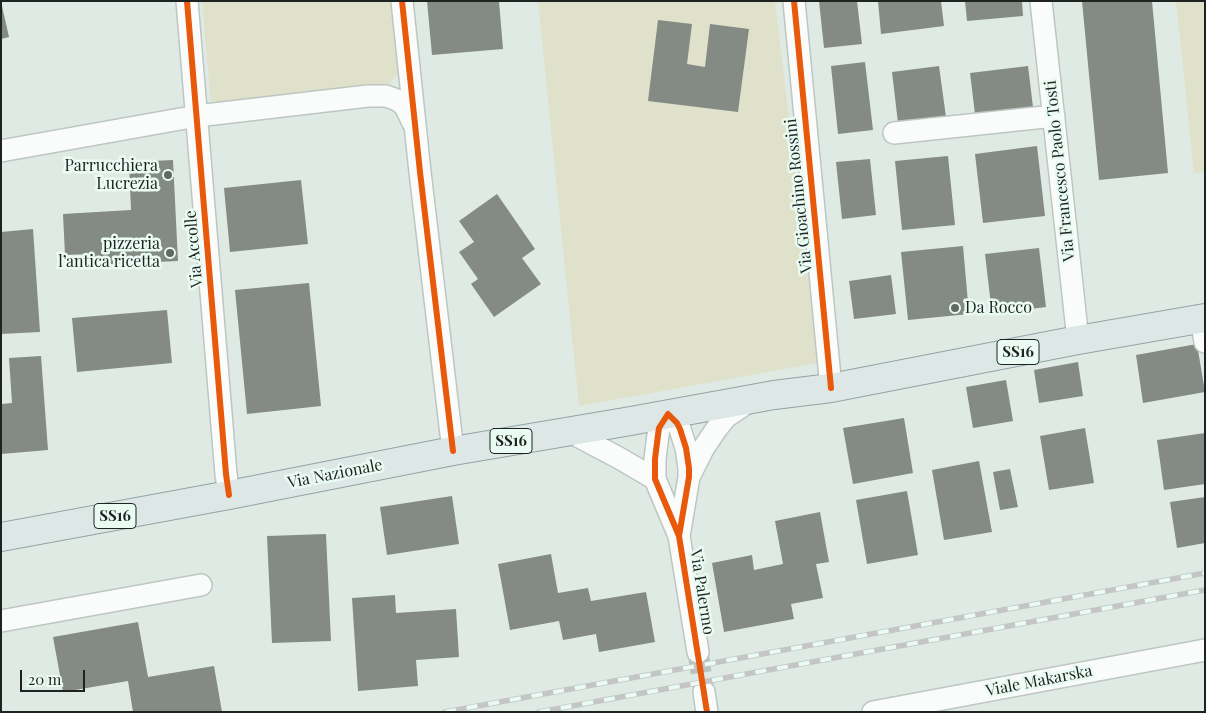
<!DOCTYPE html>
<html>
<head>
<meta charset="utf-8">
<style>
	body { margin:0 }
	#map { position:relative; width:1206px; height:713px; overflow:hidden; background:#e0eae5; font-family:"Playfair Display",serif }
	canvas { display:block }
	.frame { position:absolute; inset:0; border:2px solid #1d2320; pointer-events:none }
	.scale { position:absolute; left:20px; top:670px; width:65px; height:22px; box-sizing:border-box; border:2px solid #1d2320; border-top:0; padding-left:6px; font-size:15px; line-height:18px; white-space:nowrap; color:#1d2320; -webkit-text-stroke:4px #eafbf3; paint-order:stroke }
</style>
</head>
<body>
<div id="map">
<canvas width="1206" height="713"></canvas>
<div class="frame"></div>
<div class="scale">20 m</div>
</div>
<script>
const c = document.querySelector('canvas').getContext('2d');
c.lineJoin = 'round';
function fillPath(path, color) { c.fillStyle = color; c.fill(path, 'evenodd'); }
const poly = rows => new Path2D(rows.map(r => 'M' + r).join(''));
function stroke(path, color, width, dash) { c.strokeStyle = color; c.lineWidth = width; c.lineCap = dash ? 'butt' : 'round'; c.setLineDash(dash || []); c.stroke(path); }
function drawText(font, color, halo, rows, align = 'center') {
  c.font = font + ' "Playfair Display",serif'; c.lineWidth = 5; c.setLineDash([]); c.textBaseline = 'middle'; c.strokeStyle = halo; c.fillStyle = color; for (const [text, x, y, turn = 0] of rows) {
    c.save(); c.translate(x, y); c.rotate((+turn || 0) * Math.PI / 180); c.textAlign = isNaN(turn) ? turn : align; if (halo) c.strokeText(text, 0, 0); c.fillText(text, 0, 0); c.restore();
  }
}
fillPath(poly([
	[202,1,397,1,403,68,388,85,211,104],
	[538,1,775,1,818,363,579,406],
	[1176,1,1205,1,1205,172,1194,173]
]), '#dfe1ca');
fillPath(poly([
	[427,1,499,1,503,49,432,55],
	[819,1,857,1,862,44,824,48],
	[878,1,941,1,944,26,881,34],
	[965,1,1022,1,1023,16,967,21],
	[1082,1,1152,1,1168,173,1099,180],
	[1,6,2,6,9,37,1,39],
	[658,20,692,24,687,64,705,67,710,24,749,29,738,112,648,101],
	[865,62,873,130,838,134,831,66],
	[939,66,946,117,898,123,892,72],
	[1028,66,1033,107,975,114,970,73],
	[1037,146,1045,216,983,223,975,154],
	[948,156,955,225,902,230,895,161],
	[870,159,876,215,842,219,836,162],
	[173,160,178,261,91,265,90,254,65,255,63,214,131,210,129,162],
	[301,180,308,244,230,252,224,188],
	[497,194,535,249,522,258,541,284,494,317,471,284,478,279,459,252,474,242,459,221],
	[33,229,40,332,1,334,1,232],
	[963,246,969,314,908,320,901,252],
	[1039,248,1046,307,992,314,985,254],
	[891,275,896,314,854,319,849,281],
	[309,283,321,406,247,414,235,290],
	[167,310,172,363,77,372,72,318],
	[1197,344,1205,392,1143,403,1136,355],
	[41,356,48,450,1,454,1,404,12,403,9,358],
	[1078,362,1083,396,1039,403,1034,370],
	[1006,380,1013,421,973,428,966,387],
	[904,418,913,473,853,484,843,428],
	[1085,428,1094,483,1049,490,1040,436],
	[1205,433,1205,484,1164,490,1157,440],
	[979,461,992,532,944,540,932,470],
	[1010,469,1018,507,1000,510,993,472],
	[907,491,918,555,867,564,856,500],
	[452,496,459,544,387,555,380,507],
	[1205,497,1205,543,1177,548,1170,502],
	[820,512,829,562,816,564,823,598,791,604,794,619,724,632,712,563,752,555,754,570,783,564,775,521],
	[326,534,331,641,272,643,267,536],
	[551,554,558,593,588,588,591,601,646,592,655,642,599,652,596,634,563,640,559,621,510,630,498,564],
	[395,595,396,613,456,609,459,657,416,660,418,686,358,691,352,598],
	[138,622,148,677,214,666,222,712,133,712,128,681,63,692,53,637]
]), '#848b84');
stroke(poly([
	[698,652,704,692]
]), '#b9c2be', 21, [21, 11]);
const street = poly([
	[187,1,226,474,229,495],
	[402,1,420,172,453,451],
	[794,1,831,388],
	[1041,1,1078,340],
	[894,133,1054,116],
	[1,151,197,116,368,96,386,96,397,100,403,104,407,110,413,123],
	[1201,319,1205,342],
	[570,432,619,458,655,479],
	[689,477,703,449,717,428,726,417,748,402],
	[679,536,689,477,689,468,686,448,680,429,677,423,668,414,659,428,658,435,655,459,655,479,679,536,698,652],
	[1,621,201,585],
	[704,692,707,712],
	[873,712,1205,650]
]);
const primary = poly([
	[1,537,229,495,453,451,625,422,774,395,831,388,1078,340,1205,318]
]);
stroke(street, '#bec6c2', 24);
stroke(primary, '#90a5a3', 30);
stroke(street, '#fafcfb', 21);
stroke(primary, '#dce7e6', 28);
const rail = poly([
	[445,712,1205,573],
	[539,712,1205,590]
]);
stroke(rail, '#c3c6c5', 5.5);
stroke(rail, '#eafbf3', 4, [11]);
stroke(poly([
	[187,1,226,474,229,495],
	[402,1,420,172,453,451],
	[794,1,831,388],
	[679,536,689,477,689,468,686,448,680,429,677,423,668,414,659,428,658,435,655,459,655,479,679,536,707,712]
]), '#e8590c', 6);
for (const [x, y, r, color] of [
	[168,175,5,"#616965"],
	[170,253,5,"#616965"],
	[955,308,5,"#616965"]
]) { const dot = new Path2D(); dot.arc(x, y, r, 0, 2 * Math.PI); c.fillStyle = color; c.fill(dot); stroke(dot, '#eafbf3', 2); }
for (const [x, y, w] of [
	[1018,352,42],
	[511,441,42],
	[115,516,42]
]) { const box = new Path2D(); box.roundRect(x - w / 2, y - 12.5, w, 25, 4); c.fillStyle = '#eafbf3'; c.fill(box); stroke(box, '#1d2320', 1); }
drawText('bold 15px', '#1d2320', null, [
	["SS16",1018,352],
	["SS16",511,441],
	["SS16",115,516]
]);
drawText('16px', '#1d2320', '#eafbf3', [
	["Parrucchiera",158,166],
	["Lucrezia",158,184],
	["pizzeria",160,244],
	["l’antica ricetta",160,262],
	["Da Rocco",965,308,"left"]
], 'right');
drawText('16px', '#1d2320', '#eafbf3', [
	["Via Francesco Paolo Tosti",1060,171,-96],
	["Via Gioachino Rossini",799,196,-96],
	["Via Accolle",194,249,-95],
	["Via Nazionale",335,474,-11],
	["Via Palermo",702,592,81],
	["Viale Makarska",1039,681,-11]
]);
</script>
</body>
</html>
